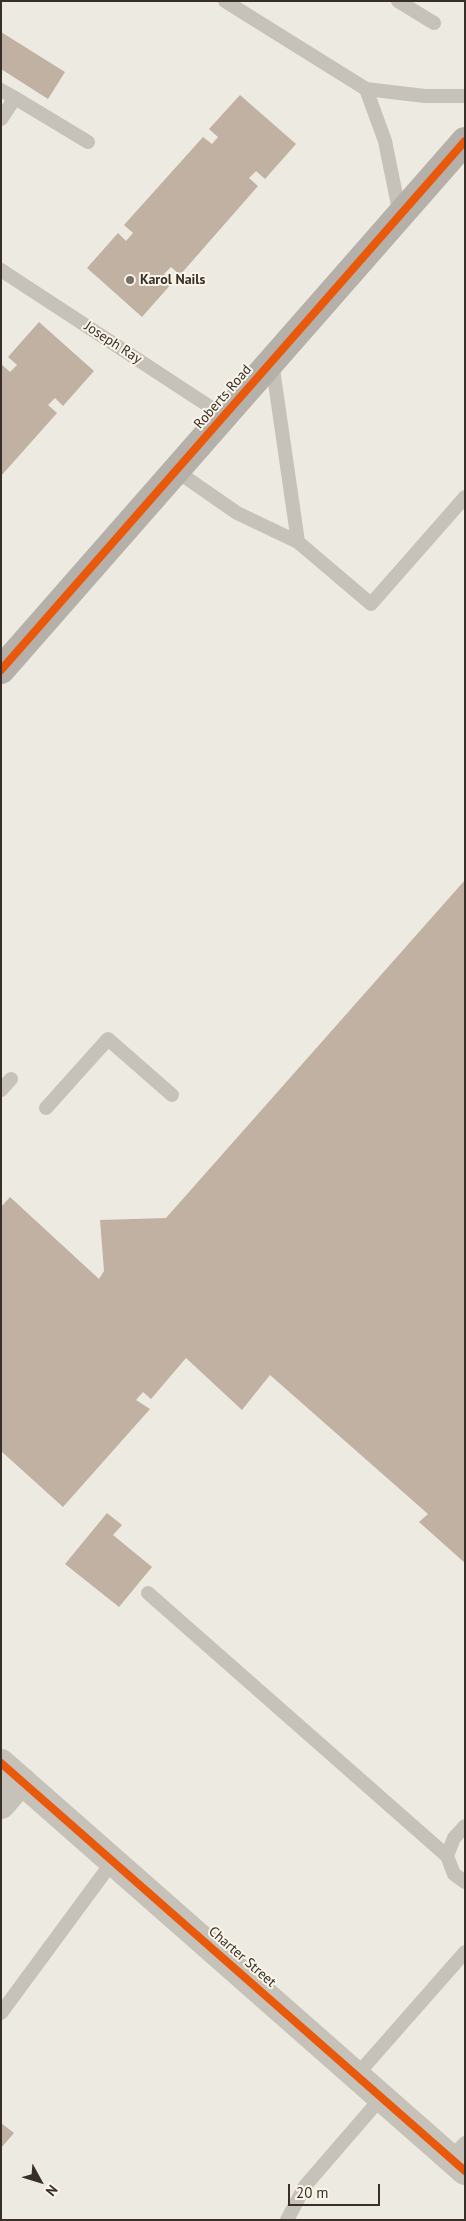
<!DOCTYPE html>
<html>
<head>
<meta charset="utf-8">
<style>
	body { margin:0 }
	#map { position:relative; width:466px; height:2221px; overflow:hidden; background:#edeae1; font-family:"PT Sans",sans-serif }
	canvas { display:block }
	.frame { position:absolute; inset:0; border:2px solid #372f28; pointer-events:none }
	.north { position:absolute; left:15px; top:2156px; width:50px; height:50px; -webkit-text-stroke:4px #faf5e8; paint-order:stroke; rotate:129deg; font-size:14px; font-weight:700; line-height:20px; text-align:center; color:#372f28 }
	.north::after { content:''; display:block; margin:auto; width:18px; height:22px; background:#372f28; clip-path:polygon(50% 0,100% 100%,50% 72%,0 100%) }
	.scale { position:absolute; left:288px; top:2184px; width:92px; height:22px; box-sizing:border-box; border:2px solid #372f28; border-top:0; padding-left:6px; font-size:15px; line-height:18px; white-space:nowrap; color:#372f28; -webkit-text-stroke:4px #faf5e8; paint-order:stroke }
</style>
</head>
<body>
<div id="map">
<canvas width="466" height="2221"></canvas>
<div class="frame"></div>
<div class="north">N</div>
<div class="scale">20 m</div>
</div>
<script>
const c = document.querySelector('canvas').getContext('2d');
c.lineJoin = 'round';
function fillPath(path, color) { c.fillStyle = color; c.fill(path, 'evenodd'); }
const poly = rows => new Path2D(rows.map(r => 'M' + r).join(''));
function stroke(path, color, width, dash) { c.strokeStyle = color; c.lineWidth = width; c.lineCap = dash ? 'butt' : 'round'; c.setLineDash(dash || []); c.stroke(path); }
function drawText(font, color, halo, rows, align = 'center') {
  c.font = font + ' "PT Sans",sans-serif'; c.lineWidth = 4; c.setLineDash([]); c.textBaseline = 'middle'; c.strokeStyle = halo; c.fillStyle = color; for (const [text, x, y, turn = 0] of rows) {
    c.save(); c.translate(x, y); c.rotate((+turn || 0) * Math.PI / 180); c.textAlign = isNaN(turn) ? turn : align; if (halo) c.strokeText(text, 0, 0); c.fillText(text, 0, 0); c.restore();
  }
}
fillPath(poly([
	[1,32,65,72,48,99,1,69],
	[240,95,296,144,265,179,256,171,249,178,258,186,180,275,171,267,164,274,173,282,142,317,87,268,118,233,126,241,133,233,124,225,203,137,212,144,218,137,209,129],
	[39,322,94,371,63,406,55,398,48,405,57,413,1,476,1,364,10,372,17,365,8,357],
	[465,880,465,1563,419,1522,428,1514,270,1375,242,1410,186,1358,151,1399,143,1392,136,1400,150,1409,63,1507,1,1451,1,1207,10,1197,99,1279,104,1271,100,1220,166,1218],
	[107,1513,122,1525,113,1535,152,1567,119,1607,65,1564],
	[1,2123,14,2133,1,2148]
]), '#c1b1a2');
stroke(poly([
	[225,1,366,89,425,96,465,96],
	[398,1,434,23],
	[366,89,385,141,400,215],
	[1,90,15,98,1,119],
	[15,98,88,142],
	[1,270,224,416],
	[272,362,298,542],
	[175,470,237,513,298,542,371,604,465,497],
	[1,1090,11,1079],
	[46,1108,108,1039,172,1095],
	[148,1593,447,1856],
	[465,1826,454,1838,447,1856,454,1874,465,1882],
	[1,2013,113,1861],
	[356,2076,465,1952],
	[450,2159,465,2143],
	[287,2220,305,2186,381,2098]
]), '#c6c1b9', 14);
stroke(poly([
	[1,1763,465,2171],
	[1,1805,22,1781]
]), '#c6c1b9', 28);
stroke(poly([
	[1,670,465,141]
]), '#b5b0a9', 28);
stroke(poly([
	[1,670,465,141],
	[1,1763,465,2171]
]), '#e8590c', 8);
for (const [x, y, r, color] of [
	[130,280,5,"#777069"]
]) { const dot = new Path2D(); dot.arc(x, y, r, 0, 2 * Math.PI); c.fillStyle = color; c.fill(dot); stroke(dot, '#faf5e8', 2); }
drawText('bold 14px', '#372f28', '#faf5e8', [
	["Karol Nails",140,280]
], 'left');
drawText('14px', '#372f28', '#faf5e8', [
	["Joseph Ray",113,343,33],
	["Roberts Road",223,397,-49],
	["Charter Street",242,1957,41]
]);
</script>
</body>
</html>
